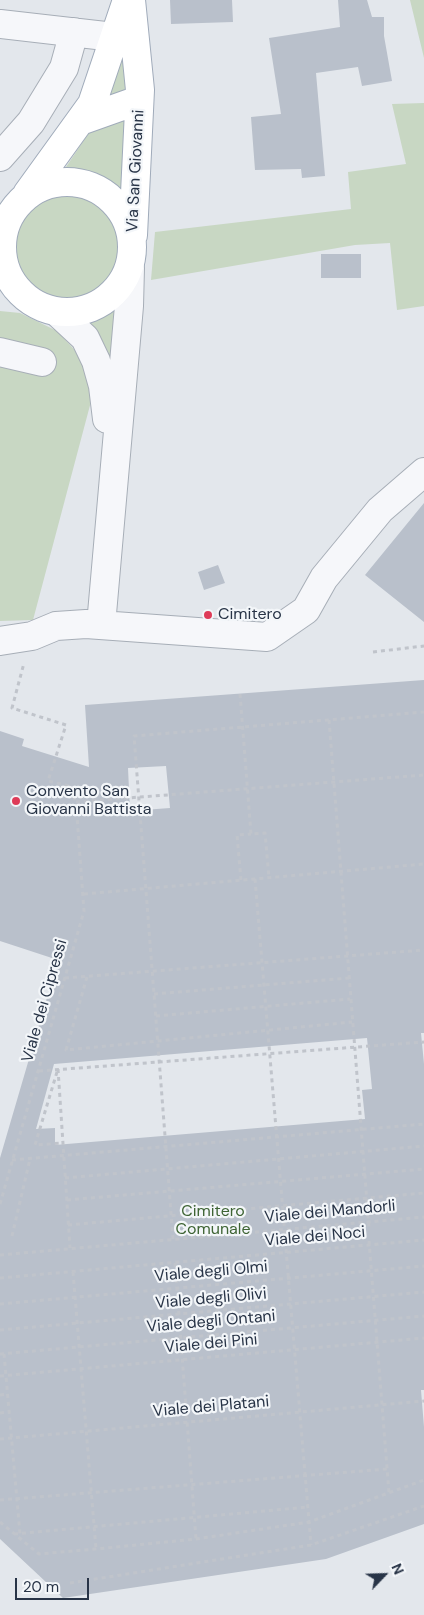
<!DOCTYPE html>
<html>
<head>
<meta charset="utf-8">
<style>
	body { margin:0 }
	#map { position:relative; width:424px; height:1615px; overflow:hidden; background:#e3e7ec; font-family:"DM Sans",sans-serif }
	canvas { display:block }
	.north { position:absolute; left:359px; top:1550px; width:50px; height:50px; -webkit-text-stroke:4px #f3f6f9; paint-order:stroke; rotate:66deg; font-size:14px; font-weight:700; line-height:20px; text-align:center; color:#283447 }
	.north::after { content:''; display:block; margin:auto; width:18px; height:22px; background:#283447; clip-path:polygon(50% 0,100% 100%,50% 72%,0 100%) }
	.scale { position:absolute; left:15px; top:1578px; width:74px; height:22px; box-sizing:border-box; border:2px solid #283447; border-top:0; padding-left:6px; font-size:15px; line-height:18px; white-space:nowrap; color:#283447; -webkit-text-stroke:4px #f3f6f9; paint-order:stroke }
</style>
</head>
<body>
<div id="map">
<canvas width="424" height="1615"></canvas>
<div class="north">N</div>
<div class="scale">20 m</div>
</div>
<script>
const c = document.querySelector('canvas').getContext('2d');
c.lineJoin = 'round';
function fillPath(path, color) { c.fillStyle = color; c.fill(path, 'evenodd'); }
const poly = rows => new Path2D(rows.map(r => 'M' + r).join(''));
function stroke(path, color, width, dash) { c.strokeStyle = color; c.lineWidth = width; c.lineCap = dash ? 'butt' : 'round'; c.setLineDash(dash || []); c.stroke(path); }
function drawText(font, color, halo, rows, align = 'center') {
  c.font = font + ' "DM Sans",sans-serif'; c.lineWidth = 4.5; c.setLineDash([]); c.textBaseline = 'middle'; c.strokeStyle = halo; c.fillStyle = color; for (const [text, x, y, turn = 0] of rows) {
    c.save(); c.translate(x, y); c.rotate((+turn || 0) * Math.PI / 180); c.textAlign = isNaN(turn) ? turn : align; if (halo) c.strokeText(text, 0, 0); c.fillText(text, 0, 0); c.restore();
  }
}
fillPath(poly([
	[410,0,424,0,424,58],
	[129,25,128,94,99,102],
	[424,103,424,306,397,310,390,243,355,245,151,280,155,232,351,209,348,172,406,164,392,104],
	[127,111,127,203,115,189,97,178,62,173,94,125],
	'14 247a52 52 0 1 1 104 0a52 52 0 1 1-104 0Z',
	[116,309,111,378,86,323],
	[0,311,20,313,57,331,85,361,93,394,33,620,0,621]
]), '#c8d7c3');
fillPath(poly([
	[170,0,232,0,233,22,171,24],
	[338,0,367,0,372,17,384,17,384,36,392,81,362,86,358,67,316,73,325,176,302,178,301,169,255,170,251,117,281,114,269,38,340,27],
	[321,254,361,254,361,278,321,278],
	[424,503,424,622,365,575],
	[218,565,225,583,204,590,198,572],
	[424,680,424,1033,421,1033,424,1064,424,1390,421,1390,424,1427,424,1524,326,1559,63,1598,0,1539,0,1158,58,960,0,941,0,731,24,739,22,746,89,767,85,705],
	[166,766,170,808,130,811,128,768],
	[367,1038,372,1089,362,1090,365,1119,55,1145,55,1128,36,1129,54,1064]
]), '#b9c0cb');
const minor = poly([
	[0,24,114,37],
	[0,157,31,122,64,68,74,32],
	[57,312,85,338,96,361,103,386,107,419],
	[0,352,42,362],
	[101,625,129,306,130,268],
	[0,641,32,636,56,626,86,624,267,637,306,610,324,578,380,510,424,472]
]);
const major = poly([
	[131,0,140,90,133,235],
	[80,121,139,100],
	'2 247a65 65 0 1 1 130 0a65 65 0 1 1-130 0Z',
	[27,194,92,104,127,0]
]);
stroke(minor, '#a7aeb7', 30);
stroke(major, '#a0abba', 30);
stroke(poly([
	[373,652,424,646],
	[240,694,251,834,265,833,269,878],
	[329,720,369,1228],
	[76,802,424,775],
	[255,879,285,1235],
	[241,880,237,835,251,834],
	[84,894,424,864],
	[87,977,66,1050,352,1022],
	[65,978,424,950],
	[154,994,349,978],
	[156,1016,350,999],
	[58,1069,70,1248],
	[39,1071,424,1042],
	[57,1072,35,1145,63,1143],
	[12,1160,424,1124],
	[65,1178,424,1146],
	[67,1200,424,1169],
	[0,1204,84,911,76,802,69,786,48,781,66,725,12,708,24,663],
	[68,1225,424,1193],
	[12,1236,30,1159],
	[173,1239,134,736,424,712],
	[369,1241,389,1493],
	[286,1249,311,1545],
	[0,1255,424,1217],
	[175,1263,196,1539],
	[73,1272,96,1549],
	[0,1278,424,1240],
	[0,1304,424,1266],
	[0,1330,424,1292],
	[0,1354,424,1316],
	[4,1354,20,1534],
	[0,1376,424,1338],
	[0,1395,7,1394],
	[0,1413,9,1412],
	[0,1439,424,1401],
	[0,1500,387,1469],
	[0,1522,39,1554,96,1549,196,1539,309,1522,424,1480],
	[14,1534,308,1507],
	[70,1583,311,1545,424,1506]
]), '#c0c4cb', 3, [4, 4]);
stroke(minor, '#f6f7fa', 28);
stroke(major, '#fff', 28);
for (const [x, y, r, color] of [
	[208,615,5,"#de3b58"],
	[16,801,5,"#de3b58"]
]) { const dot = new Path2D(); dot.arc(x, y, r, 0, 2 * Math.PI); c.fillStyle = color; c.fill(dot); stroke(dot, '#f3f6f9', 2); }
drawText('16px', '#283447', '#f3f6f9', [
	["Via San Giovanni",136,171,-87],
	["Viale dei Cipressi",45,1001,-74],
	["Viale dei Mandorli",330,1212,-5],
	["Viale dei Noci",315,1237,-5],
	["Viale degli Olmi",211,1272,-5],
	["Viale degli Olivi",211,1299,-5],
	["Viale degli Ontani",211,1322,-5],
	["Viale dei Pini",211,1344,-5],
	["Viale dei Platani",211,1407,-5]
]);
drawText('16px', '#283447', '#f3f6f9', [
	["Cimitero",218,615],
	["Convento San",26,792],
	["Giovanni Battista",26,810]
], 'left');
drawText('16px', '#3e6434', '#f3f6f9', [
	["Cimitero",213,1212],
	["Comunale",213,1230]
]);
</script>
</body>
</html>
